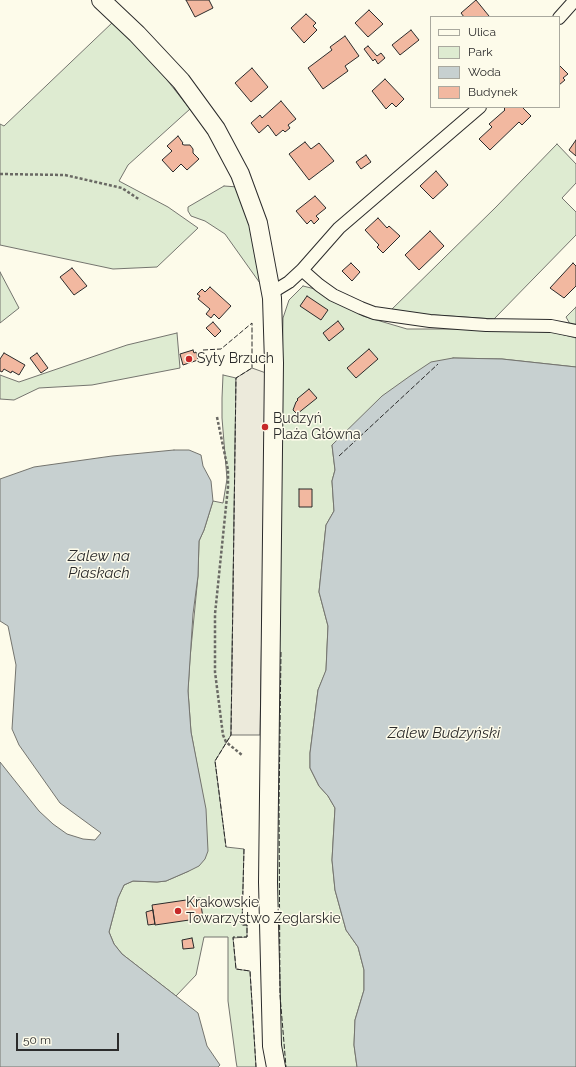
<!DOCTYPE html>
<html>
<head>
<meta charset="utf-8">
<style>
	body { margin:0 }
	#map { position:relative; width:576px; height:1067px; overflow:hidden; background:#fdfbea; font-family:Raleway,sans-serif }
	canvas { display:block }
	.legend { position:absolute; left:430px; top:16px; width:130px; height:92px; box-sizing:border-box; background:#fdfbea; border:1px solid #a9a89e; margin:0; padding:5px 7px; list-style:none; font-size:12px; color:#2b2b2b }
	.legend li { display:flex; align-items:center; gap:8px; height:20px }
	.legend b { width:20px; border:1px solid #a9a89e }
	.scale { position:absolute; left:16px; top:1033px; width:103px; height:18px; box-sizing:border-box; border:2px solid #2b2b2b; border-top:0; padding-left:5px; font-size:12px; line-height:14px; white-space:nowrap; color:#2b2b2b; -webkit-text-stroke:3px #fdfbea; paint-order:stroke }
</style>
</head>
<body>
<div id="map">
<canvas width="576" height="1067"></canvas>
<ul class="legend">
<li><b style="height:5px;background:#fdfbea"></b>Ulica</li>
<li><b style="height:11px;background:#deebd1"></b>Park</li>
<li><b style="height:11px;background:#c7d0d0"></b>Woda</li>
<li><b style="height:11px;background:#f2b8a0"></b>Budynek</li>
</ul>
<div class="scale">50 m</div>
</div>
<script>
const c = document.querySelector('canvas').getContext('2d');
c.lineJoin = 'round';
function fillPath(path, color) { c.fillStyle = color; c.fill(path, 'evenodd'); }
const poly = rows => new Path2D(rows.map(r => 'M' + r).join(''));
function stroke(path, color, width, dash) { c.strokeStyle = color; c.lineWidth = width; c.lineCap = dash ? 'butt' : 'round'; c.setLineDash(dash || []); c.stroke(path); }
function drawText(font, color, halo, rows, align = 'center') {
  c.font = font + ' Raleway,sans-serif'; c.lineWidth = 3; c.setLineDash([]); c.textBaseline = 'middle'; c.strokeStyle = halo; c.fillStyle = color; for (const [text, x, y, turn = 0] of rows) {
    c.save(); c.translate(x, y); c.rotate((+turn || 0) * Math.PI / 180); c.textAlign = isNaN(turn) ? turn : align; if (halo) c.strokeText(text, 0, 0); c.fillText(text, 0, 0); c.restore();
  }
}
const green = poly([
	[113,22,144,51,190,109,128,165,119,181,168,207,198,228,157,267,113,269,0,245,0,124,4,126,113,22],
	[557,144,576,164,576,183,562,198,576,212,576,235,494,319,389,312,496,207,557,144],
	[224,186,238,187,252,225,262,286,225,234,205,221,191,216,188,211,188,207,224,186],
	[0,272,19,308,0,323,0,272],
	[303,286,315,289,363,316,407,329,470,329,553,332,576,338,576,367,502,359,453,358,332,445,335,470,332,481,334,511,326,525,319,592,328,626,326,671,318,690,310,753,310,768,319,786,328,796,335,808,332,860,335,890,346,930,358,947,364,970,364,990,355,1020,354,1045,357,1067,284,1067,279,1028,275,842,283,318,289,300,303,286],
	[576,307,576,326,570,324,566,317,576,307],
	[177,333,180,368,92,385,39,388,14,400,0,399,0,375,19,382,127,345,177,333],
	[223,375,236,378,231,735,215,761,226,847,244,849,242,925,247,925,247,937,233,938,236,969,250,971,256,1067,237,1067,236,1061,228,1001,228,937,204,937,196,975,176,996,122,954,114,944,109,932,118,898,124,885,133,881,157,882,166,881,189,871,200,781,191,732,188,691,190,658,198,576,199,541,204,530,213,501,223,503,227,479,222,418,222,398,223,375]
]);
fillPath(green, '#deebd1');
stroke(green, '#74746e', 1);
const parking = poly([
	[252,368,266,373,260,735,231,735,236,378,252,368]
]);
fillPath(parking, '#eceadb');
stroke(parking, '#74746e', 1);
const water = poly([
	[453,358,502,359,576,367,576,1067,357,1067,354,1045,355,1020,364,990,364,970,358,947,346,930,335,890,332,860,335,808,328,796,319,786,310,768,310,753,318,690,326,670,328,626,319,592,326,525,334,511,332,481,335,470,332,445,382,396,410,376,431,362,453,358],
	[174,450,189,450,201,455,203,466,211,481,213,501,204,530,199,541,198,576,193,614,188,691,191,732,206,809,208,851,205,859,199,866,189,871,166,881,157,882,133,881,124,885,118,898,109,932,114,944,122,954,198,1013,207,1046,220,1065,218,1067,0,1067,0,762,39,811,53,824,67,834,83,839,95,840,101,833,60,803,19,745,12,729,16,665,8,626,0,621,0,479,34,467,112,456,174,450]
]);
fillPath(water, '#c7d0d0');
stroke(water, '#74746e', 1);
const building = poly([
	[186,0,209,0,213,8,195,17,186,0],
	[476,0,489,16,489,17,464,17,461,13,476,0],
	[369,10,383,24,368,37,355,23,369,10],
	[306,14,316,23,313,26,317,30,304,43,291,28,306,14],
	[411,30,419,40,400,55,392,45,411,30],
	[345,36,359,56,345,66,348,71,323,89,308,68,332,50,330,47,345,36],
	[368,46,377,56,381,53,385,58,378,64,375,59,373,61,364,49,368,46],
	[559,65,568,74,563,78,565,80,559,85,559,65],
	[252,68,268,87,251,102,235,83,252,68],
	[385,79,404,99,396,107,392,103,386,109,372,91,385,79],
	[281,101,296,119,288,125,290,128,285,132,283,130,276,136,268,125,259,133,251,123,260,115,262,118,281,101],
	[506,107,522,107,531,116,522,125,519,122,490,150,479,139,492,127,489,124,505,110,504,109,506,107],
	[178,136,183,143,182,144,184,145,190,145,193,149,193,153,199,159,187,170,181,164,173,172,162,160,172,151,167,146,178,136],
	[576,140,576,156,569,150,576,140],
	[305,142,311,149,319,143,334,161,309,180,289,154,305,142],
	[366,155,371,162,361,169,356,162,366,155],
	[436,171,448,185,433,199,420,186,436,171],
	[315,196,326,208,316,216,319,219,314,224,311,220,307,224,296,211,315,196],
	[378,218,387,228,389,226,400,236,383,253,377,247,379,245,365,230,378,218],
	[430,231,444,246,419,270,405,255,430,231],
	[351,263,360,272,352,281,342,271,351,263],
	[573,263,576,266,576,286,564,298,550,288,573,263],
	[72,268,87,286,74,295,60,277,72,268],
	[210,287,231,306,219,319,214,314,211,318,206,314,210,309,198,299,200,296,197,294,202,289,205,292,210,287],
	[307,296,328,310,321,320,300,306,307,296],
	[338,321,344,329,329,341,323,333,338,321],
	[213,322,221,331,215,337,206,328,213,322],
	[369,349,378,359,356,378,347,368,369,349],
	[193,350,194,353,196,352,198,360,183,365,180,354,193,350],
	[4,353,25,365,19,375,12,371,11,373,4,369,2,372,0,371,0,359,4,353],
	[37,353,48,368,41,373,30,358,37,353],
	[309,389,317,398,297,414,293,410,296,402,298,400,297,399,309,389],
	[299,489,312,489,312,507,299,507,299,489],
	[200,898,203,918,155,925,152,905,200,898],
	[153,910,155,924,148,925,146,912,153,910],
	[192,938,194,948,183,949,182,940,192,938]
]);
fillPath(building, '#f2b8a0');
stroke(building, '#2b2b2b', 1);
const street = poly([
	[559,18,575,0],
	[302,270,319,285,333,295,361,308,374,313,430,321,486,325,551,326,576,331],
	[271,293,289,282,302,270,339,228,480,107]
]);
const secondary = poly([
	[101,0,137,34,181,81,216,129,240,174,258,223,272,298,274,363,268,882,272,1046,276,1067]
]);
stroke(street, '#2b2b2b', 14);
stroke(secondary, '#2b2b2b', 20);
stroke(poly([
	[0,174,65,175,122,188,140,200],
	[217,417,228,470,228,487,215,614,215,672,223,735,226,742,242,755]
]), '#6a6964', 2.5, [3, 2]);
stroke(street, '#fdfbea', 12);
stroke(secondary, '#fdfbea', 18);
stroke(poly([
	[203,350,221,349,252,323,252,368,236,378,231,735,215,761,226,847],
	[339,456,438,364],
	[281,652,279,805,280,995,286,1067],
	[244,849,242,925,247,925,247,937,233,937,236,969,250,971,256,1067]
]), '#2b2b2b', 1, [5, 2]);
for (const [x, y, r, color] of [
	[189,359,4,"#c62828"],
	[265,427,4,"#c62828"],
	[178,911,4,"#c62828"]
]) { const dot = new Path2D(); dot.arc(x, y, r, 0, 2 * Math.PI); c.fillStyle = color; c.fill(dot); stroke(dot, '#fdfbea', 1.5); }
drawText('14px', '#2b2b2b', '#fdfbea', [
	["Syty Brzuch",197,359],
	["Budzyń",273,419],
	["Plaża Główna",273,435],
	["Krakowskie",186,903],
	["Towarzystwo Żeglarskie",186,919]
], 'left');
drawText('italic 15px', '#2b2b2b', '#fdfbea', [
	["Zalew na",99,556],
	["Piaskach",99,573],
	["Zalew Budzyński",444,733]
]);
</script>
</body>
</html>
